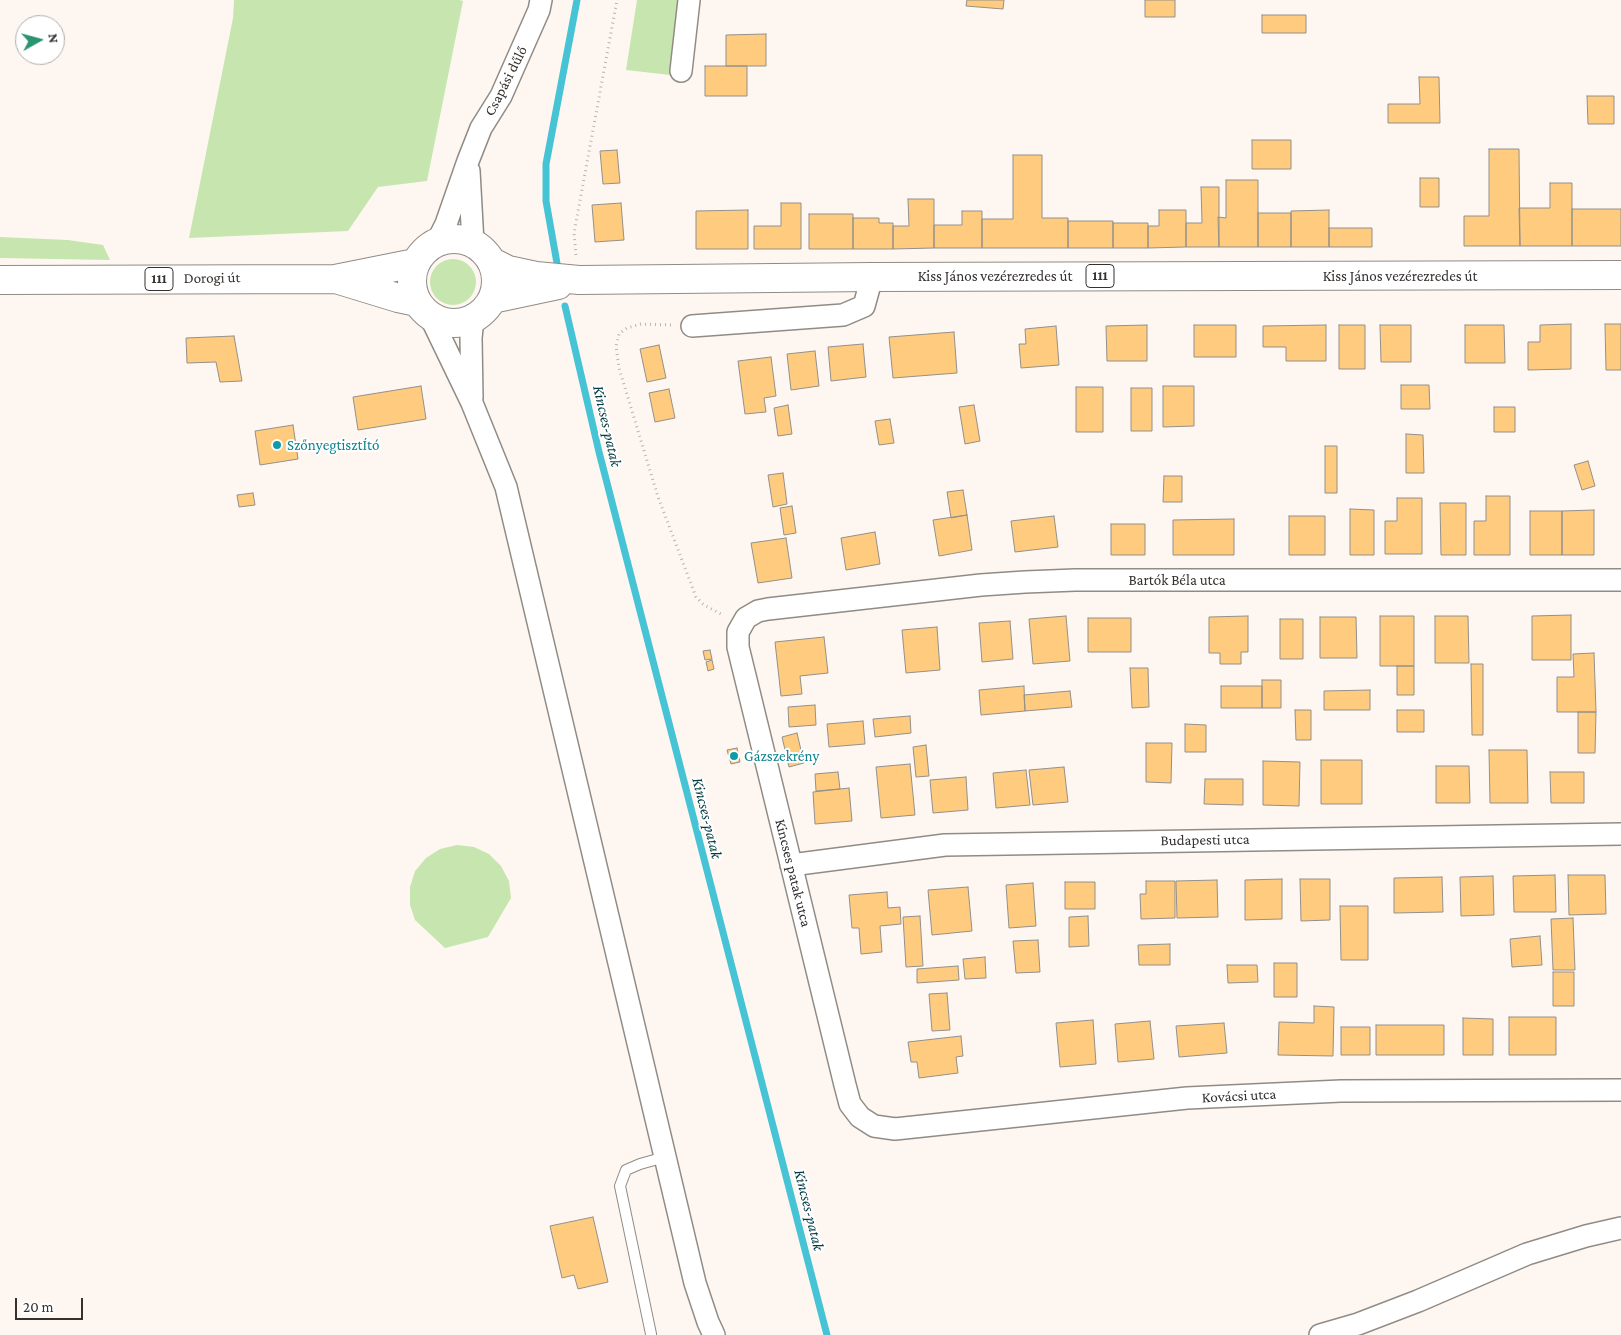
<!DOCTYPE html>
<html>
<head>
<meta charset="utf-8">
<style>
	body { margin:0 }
	#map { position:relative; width:1621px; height:1335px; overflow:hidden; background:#fef7f1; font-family:"Crimson Pro",serif }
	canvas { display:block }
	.north { position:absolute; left:15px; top:15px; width:50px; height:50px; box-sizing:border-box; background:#fff; border:1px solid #aeadac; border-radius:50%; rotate:83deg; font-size:14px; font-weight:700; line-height:20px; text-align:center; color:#34312f }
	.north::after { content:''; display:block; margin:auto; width:18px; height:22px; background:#2a9472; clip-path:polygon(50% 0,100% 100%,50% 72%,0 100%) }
	.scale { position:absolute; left:15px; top:1298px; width:68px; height:22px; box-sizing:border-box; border:2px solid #34312f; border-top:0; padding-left:6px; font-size:15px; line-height:18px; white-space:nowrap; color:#34312f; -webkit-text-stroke:4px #fff; paint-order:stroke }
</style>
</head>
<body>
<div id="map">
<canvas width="1621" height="1335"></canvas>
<div class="north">N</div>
<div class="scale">20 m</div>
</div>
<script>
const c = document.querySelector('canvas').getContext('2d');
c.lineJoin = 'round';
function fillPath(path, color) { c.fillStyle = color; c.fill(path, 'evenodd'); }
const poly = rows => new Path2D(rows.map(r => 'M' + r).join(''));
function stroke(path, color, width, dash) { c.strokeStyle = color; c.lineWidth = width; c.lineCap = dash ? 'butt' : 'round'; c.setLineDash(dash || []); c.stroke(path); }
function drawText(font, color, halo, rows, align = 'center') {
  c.font = font + ' "Crimson Pro",serif'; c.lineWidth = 4; c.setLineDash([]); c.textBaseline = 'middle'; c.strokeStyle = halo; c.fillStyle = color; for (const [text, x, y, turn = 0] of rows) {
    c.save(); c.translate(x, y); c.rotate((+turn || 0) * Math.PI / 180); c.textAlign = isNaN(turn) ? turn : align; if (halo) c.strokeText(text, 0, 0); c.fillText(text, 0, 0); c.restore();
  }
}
fillPath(poly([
	[234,0,459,0,463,1,427,181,378,187,348,231,189,238,233,18],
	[637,0,681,0,670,75,626,70],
	[0,237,68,240,103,245,110,260,0,258],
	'430 282a23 23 0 1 1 46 0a23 23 0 1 1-46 0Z',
	[457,845,474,847,489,854,501,866,509,881,511,898,488,937,445,948,415,920,410,905,410,887,415,871,426,858,440,849]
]), '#c7e6af');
stroke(poly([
	[558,269,546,201,546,164,577,0],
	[565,306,599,452,827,1335]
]), '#46c3d5', 7);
const building = poly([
	[967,0,1004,0,1003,9,966,6,967,0],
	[1145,0,1175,0,1175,17,1145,17,1145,0],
	[1262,15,1306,15,1306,33,1262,33,1262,15],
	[766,34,766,66,726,66,726,35,766,34],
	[705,66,747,66,747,96,705,96,705,66],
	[1419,77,1439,77,1440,123,1388,123,1388,104,1420,104,1419,77],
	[1587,96,1614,96,1614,124,1588,124,1587,96],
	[1252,140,1291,140,1291,169,1252,169,1252,140],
	[1489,149,1519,149,1520,246,1464,246,1464,216,1489,216,1489,149],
	[617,150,620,183,603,184,600,151,617,150],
	[1013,155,1042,155,1042,218,1068,218,1068,248,982,248,982,219,1013,219,1013,155],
	[1420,178,1439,178,1439,207,1420,207,1420,178],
	[1226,180,1258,180,1258,247,1219,247,1218,217,1226,218,1226,180],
	[1550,183,1572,183,1572,246,1520,246,1519,208,1550,208,1550,183],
	[1201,187,1219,187,1219,247,1186,247,1186,223,1202,223,1201,187],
	[908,199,934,199,934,248,893,249,893,226,909,226,908,199],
	[621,203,624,240,595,242,592,205,621,203],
	[781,203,801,203,801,249,754,249,754,226,781,226,781,203],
	[1572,209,1621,209,1621,246,1572,246,1572,209],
	[748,210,748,249,696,249,696,211,748,210],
	[1159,210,1186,210,1186,247,1148,248,1148,226,1159,226,1159,210],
	[1329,210,1329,247,1291,247,1291,211,1329,210],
	[962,211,982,211,982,248,934,248,934,225,962,225,962,211],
	[1258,213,1291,213,1291,247,1258,247,1258,213],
	[809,214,853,214,853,249,809,249,809,214],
	[853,218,879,218,879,223,893,223,893,249,853,249,853,218],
	[1068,221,1113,221,1113,248,1068,248,1068,221],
	[1113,223,1148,223,1148,248,1113,248,1113,223],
	[1329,228,1372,228,1372,247,1329,247,1329,228],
	[1571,324,1571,369,1528,370,1528,342,1540,342,1540,325,1571,324],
	[1605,324,1621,324,1621,370,1606,370,1605,324],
	[1147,325,1147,361,1107,361,1106,326,1147,325],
	[1194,325,1236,325,1236,357,1194,357,1194,325],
	[1326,325,1326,361,1286,361,1286,347,1263,347,1263,326,1326,325],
	[1339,325,1365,325,1365,369,1339,369,1339,325],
	[1380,325,1411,325,1411,362,1381,362,1380,325],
	[1465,325,1504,325,1505,363,1465,363,1465,325],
	[1056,326,1059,365,1021,368,1019,344,1026,344,1025,329,1056,326],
	[954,332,957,373,893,378,889,337,954,332],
	[234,336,242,381,220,382,216,362,187,363,186,338,234,336],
	[863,344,866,377,831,381,828,347,863,344],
	[659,345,666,378,647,382,640,349,659,345],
	[815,351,819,386,791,390,787,354,815,351],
	[771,357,776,396,764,398,766,412,745,414,738,361,771,357],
	[1401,385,1429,385,1430,409,1401,409,1401,385],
	[421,386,426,419,358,430,353,397,421,386],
	[1163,386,1194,386,1194,426,1163,427,1163,386],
	[1076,387,1103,387,1103,432,1076,432,1076,387],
	[1131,388,1152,388,1152,431,1131,431,1131,388],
	[669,389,675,418,655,422,649,393,669,389],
	[788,405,792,434,778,436,774,408,788,405],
	[974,405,980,441,965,444,959,407,974,405],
	[1494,407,1515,407,1515,432,1494,432,1494,407],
	[890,419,894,443,879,445,875,421,890,419],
	[293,425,298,459,260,465,255,431,293,425],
	[1406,434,1423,435,1424,473,1406,473,1406,434],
	[1325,446,1337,446,1337,493,1325,493,1325,446],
	[1588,461,1595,486,1582,490,1574,465,1588,461],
	[783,473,787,504,773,507,768,475,783,473],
	[1164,476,1182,476,1182,502,1163,502,1164,476],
	[963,490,967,515,951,518,947,492,963,490],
	[253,493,255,505,239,507,237,495,253,493],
	[1486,496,1510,496,1510,555,1474,555,1474,521,1486,521,1486,496],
	[1397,498,1422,498,1422,554,1385,554,1385,521,1397,521,1397,498],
	[1440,503,1466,503,1466,555,1441,555,1440,503],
	[792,506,796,533,784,535,780,508,792,506],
	[1350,509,1374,510,1374,555,1350,555,1350,509],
	[1594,510,1594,555,1562,555,1562,511,1594,510],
	[1530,511,1562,511,1562,555,1530,555,1530,511],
	[967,515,972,550,939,556,933,520,967,515],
	[1054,516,1058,547,1015,552,1011,521,1054,516],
	[1289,516,1325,516,1325,555,1289,555,1289,516],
	[1234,519,1234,555,1173,555,1173,520,1234,519],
	[1111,524,1145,524,1145,555,1111,555,1111,524],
	[875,532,880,564,846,570,841,538,875,532],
	[786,538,792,578,758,583,751,543,786,538],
	[1571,615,1571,660,1532,660,1532,616,1571,615],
	[1066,616,1070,661,1033,664,1029,619,1066,616],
	[1248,616,1248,652,1241,652,1241,664,1220,664,1220,653,1209,653,1209,617,1248,616],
	[1380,616,1414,616,1414,666,1380,666,1380,616],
	[1435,616,1468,616,1469,663,1435,663,1435,616],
	[1320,617,1356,617,1357,658,1320,658,1320,617],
	[1088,618,1131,618,1131,652,1088,652,1088,618],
	[1280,619,1303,619,1303,659,1280,659,1280,619],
	[1010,621,1013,659,982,662,979,623,1010,621],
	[937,627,940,670,906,673,902,630,937,627],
	[824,637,828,673,800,676,802,694,781,696,775,642,824,637],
	[710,650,712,659,705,660,703,651,710,650],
	[1594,653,1596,712,1557,712,1557,677,1574,677,1573,654,1594,653],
	[712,660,714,669,708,671,706,662,712,660],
	[1471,664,1483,664,1483,735,1472,735,1471,664],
	[1397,666,1414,666,1414,695,1397,695,1397,666],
	[1130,668,1148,668,1149,707,1132,708,1130,668],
	[1262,680,1281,680,1281,708,1262,708,1262,680],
	[1024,686,1025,711,981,715,979,690,1024,686],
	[1221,686,1262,686,1262,708,1221,708,1221,686],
	[1370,690,1370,710,1324,710,1324,691,1370,690],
	[1070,691,1072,707,1025,711,1024,695,1070,691],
	[815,705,816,725,789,727,788,707,815,705],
	[1295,710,1311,710,1311,740,1296,740,1295,710],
	[1397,710,1424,710,1424,732,1397,732,1397,710],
	[1578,712,1596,712,1595,753,1578,753,1578,712],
	[910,716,911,733,875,737,873,719,910,716],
	[863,721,865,744,829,747,827,724,863,721],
	[1185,724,1206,725,1206,752,1185,752,1185,724],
	[797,733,804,763,789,767,782,737,797,733],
	[1146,743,1172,743,1171,783,1146,782,1146,743],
	[926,745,929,776,916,777,913,747,926,745],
	[737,748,740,762,731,764,727,750,737,748],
	[1489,750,1527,750,1528,803,1490,803,1489,750],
	[1321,760,1362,760,1362,804,1321,804,1321,760],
	[1263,761,1300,762,1299,806,1263,805,1263,761],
	[910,764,915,815,881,818,876,767,910,764],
	[1436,766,1469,766,1470,803,1436,803,1436,766],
	[1064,767,1068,802,1033,805,1029,770,1064,767],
	[1026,770,1030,805,996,808,993,773,1026,770],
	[838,772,840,789,816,791,815,774,838,772],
	[1550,772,1584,772,1584,803,1551,803,1550,772],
	[966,777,968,810,933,813,930,780,966,777],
	[1205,779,1243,779,1243,805,1204,804,1205,779],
	[849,788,852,821,815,824,813,792,849,788],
	[1555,875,1556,912,1514,912,1513,876,1555,875],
	[1568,875,1605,875,1606,914,1569,915,1568,875],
	[1493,876,1494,915,1461,916,1460,877,1493,876],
	[1442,877,1443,912,1394,913,1394,878,1442,877],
	[1282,879,1282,919,1245,920,1245,880,1282,879],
	[1300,879,1330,879,1330,920,1301,921,1300,879],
	[1217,880,1218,917,1177,918,1176,881,1217,880],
	[1146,881,1175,881,1175,918,1141,919,1140,894,1146,894,1146,881],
	[1065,882,1095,882,1095,909,1065,909,1065,882],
	[1033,883,1036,926,1009,928,1006,885,1033,883],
	[968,887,972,931,932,935,928,890,968,887],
	[887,892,888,908,900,907,901,924,880,926,882,952,861,954,859,928,852,928,849,895,887,892],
	[1340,906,1368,906,1368,960,1341,960,1340,906],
	[920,916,923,966,906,967,903,917,920,916],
	[1088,916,1089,946,1069,947,1069,917,1088,916],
	[1573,918,1575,970,1553,970,1551,919,1573,918],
	[1540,936,1542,965,1512,967,1510,939,1540,936],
	[1038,940,1040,972,1016,973,1013,941,1038,940],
	[1170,944,1170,965,1139,965,1138,945,1170,944],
	[985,957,986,978,965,979,963,959,985,957],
	[1274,963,1297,963,1297,997,1274,997,1274,963],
	[1227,965,1257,965,1258,982,1228,983,1227,965],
	[958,966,959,980,917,983,917,969,958,966],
	[1553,972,1574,972,1574,1006,1553,1006,1553,972],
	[947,993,950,1030,932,1031,929,994,947,993],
	[1314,1006,1334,1007,1333,1056,1278,1055,1279,1022,1314,1023,1314,1006],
	[1509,1017,1556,1017,1556,1055,1509,1055,1509,1017],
	[1463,1018,1493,1019,1493,1055,1463,1055,1463,1018],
	[1093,1020,1096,1064,1060,1067,1056,1023,1093,1020],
	[1150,1021,1154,1059,1118,1062,1115,1024,1150,1021],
	[1224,1023,1227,1053,1179,1057,1176,1026,1224,1023],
	[1376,1025,1444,1025,1444,1055,1376,1055,1376,1025],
	[1341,1027,1370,1027,1370,1055,1341,1055,1341,1027],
	[961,1036,963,1056,956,1057,958,1073,919,1078,917,1062,911,1062,908,1042,961,1036],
	[593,1217,608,1282,578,1289,574,1275,562,1278,550,1226,593,1217]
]);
fillPath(building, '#fecb7f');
stroke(building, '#949089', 1);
const lane = poly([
	[651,1334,620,1186,626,1170,640,1164,665,1157]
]);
const street = poly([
	[681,71,689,0],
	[469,171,473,243],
	[437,242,446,224,468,161,481,128,501,96,539,10,541,0],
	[430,316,472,403,506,487,695,1283,708,1322,714,1335],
	[692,326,843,315,864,306,872,277],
	[472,398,471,338,473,318],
	[1621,580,1075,580,1025,582,981,585,768,609,758,611,746,618,738,632,738,647,845,1085,850,1104,860,1117,874,1126,895,1129,1187,1098,1341,1091,1621,1090],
	[791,865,945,845,1621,834],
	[1320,1335,1358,1324,1418,1301,1527,1254,1586,1236,1621,1228]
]);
const primary = poly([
	'412 281a42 42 0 1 1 84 0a42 42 0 1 1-84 0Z',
	[492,262,508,270,536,276,579,280,872,277,1621,275],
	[0,280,335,279,415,263],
	[339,280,398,298,417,302],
	[492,299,558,285]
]);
stroke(lane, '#918b85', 12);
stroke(street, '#918b85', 24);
stroke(primary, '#918b85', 30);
stroke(poly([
	[576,255,574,233,617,0],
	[671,325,641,324,627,328,619,334,616,346,619,368,658,497,696,597,704,605,723,615]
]), '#b9b3ae', 3, [1, 4]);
stroke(lane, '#fff', 10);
stroke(street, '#fff', 21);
stroke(primary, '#fff', 28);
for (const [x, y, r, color] of [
	[277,445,5,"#0f9aa8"],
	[734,756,5,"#0f9aa8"]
]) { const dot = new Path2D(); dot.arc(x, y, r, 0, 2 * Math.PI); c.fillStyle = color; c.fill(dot); stroke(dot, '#fff', 2); }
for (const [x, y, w] of [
	[1100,276,28],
	[159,279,28]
]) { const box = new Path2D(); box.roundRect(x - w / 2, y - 11.5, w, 23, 4); c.fillStyle = '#fff'; c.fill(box); stroke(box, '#34312f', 1); }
drawText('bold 14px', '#34312f', null, [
	["111",1100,276],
	["111",159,279]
]);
drawText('15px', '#34312f', '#fff', [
	["Csapási dűlő",506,81,-63],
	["Kiss János vezérezredes út",995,276],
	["Kiss János vezérezredes út",1400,276],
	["Dorogi út",212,278,-1],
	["Bartók Béla utca",1177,580],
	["Budapesti utca",1205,840,-1],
	["Kincses patak utca",793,873,76],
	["Kovácsi utca",1239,1096,-3]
]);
drawText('15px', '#0d838f', '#fff', [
	["SzőnyegtisztÍtó",287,445],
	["Gázszekrény",744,756]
], 'left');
drawText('italic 16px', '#003a42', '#fff', [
	["Kincses-patak",607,426,77],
	["Kincses-patak",707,818,76],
	["Kincses-patak",809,1210,76]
]);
</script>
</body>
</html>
